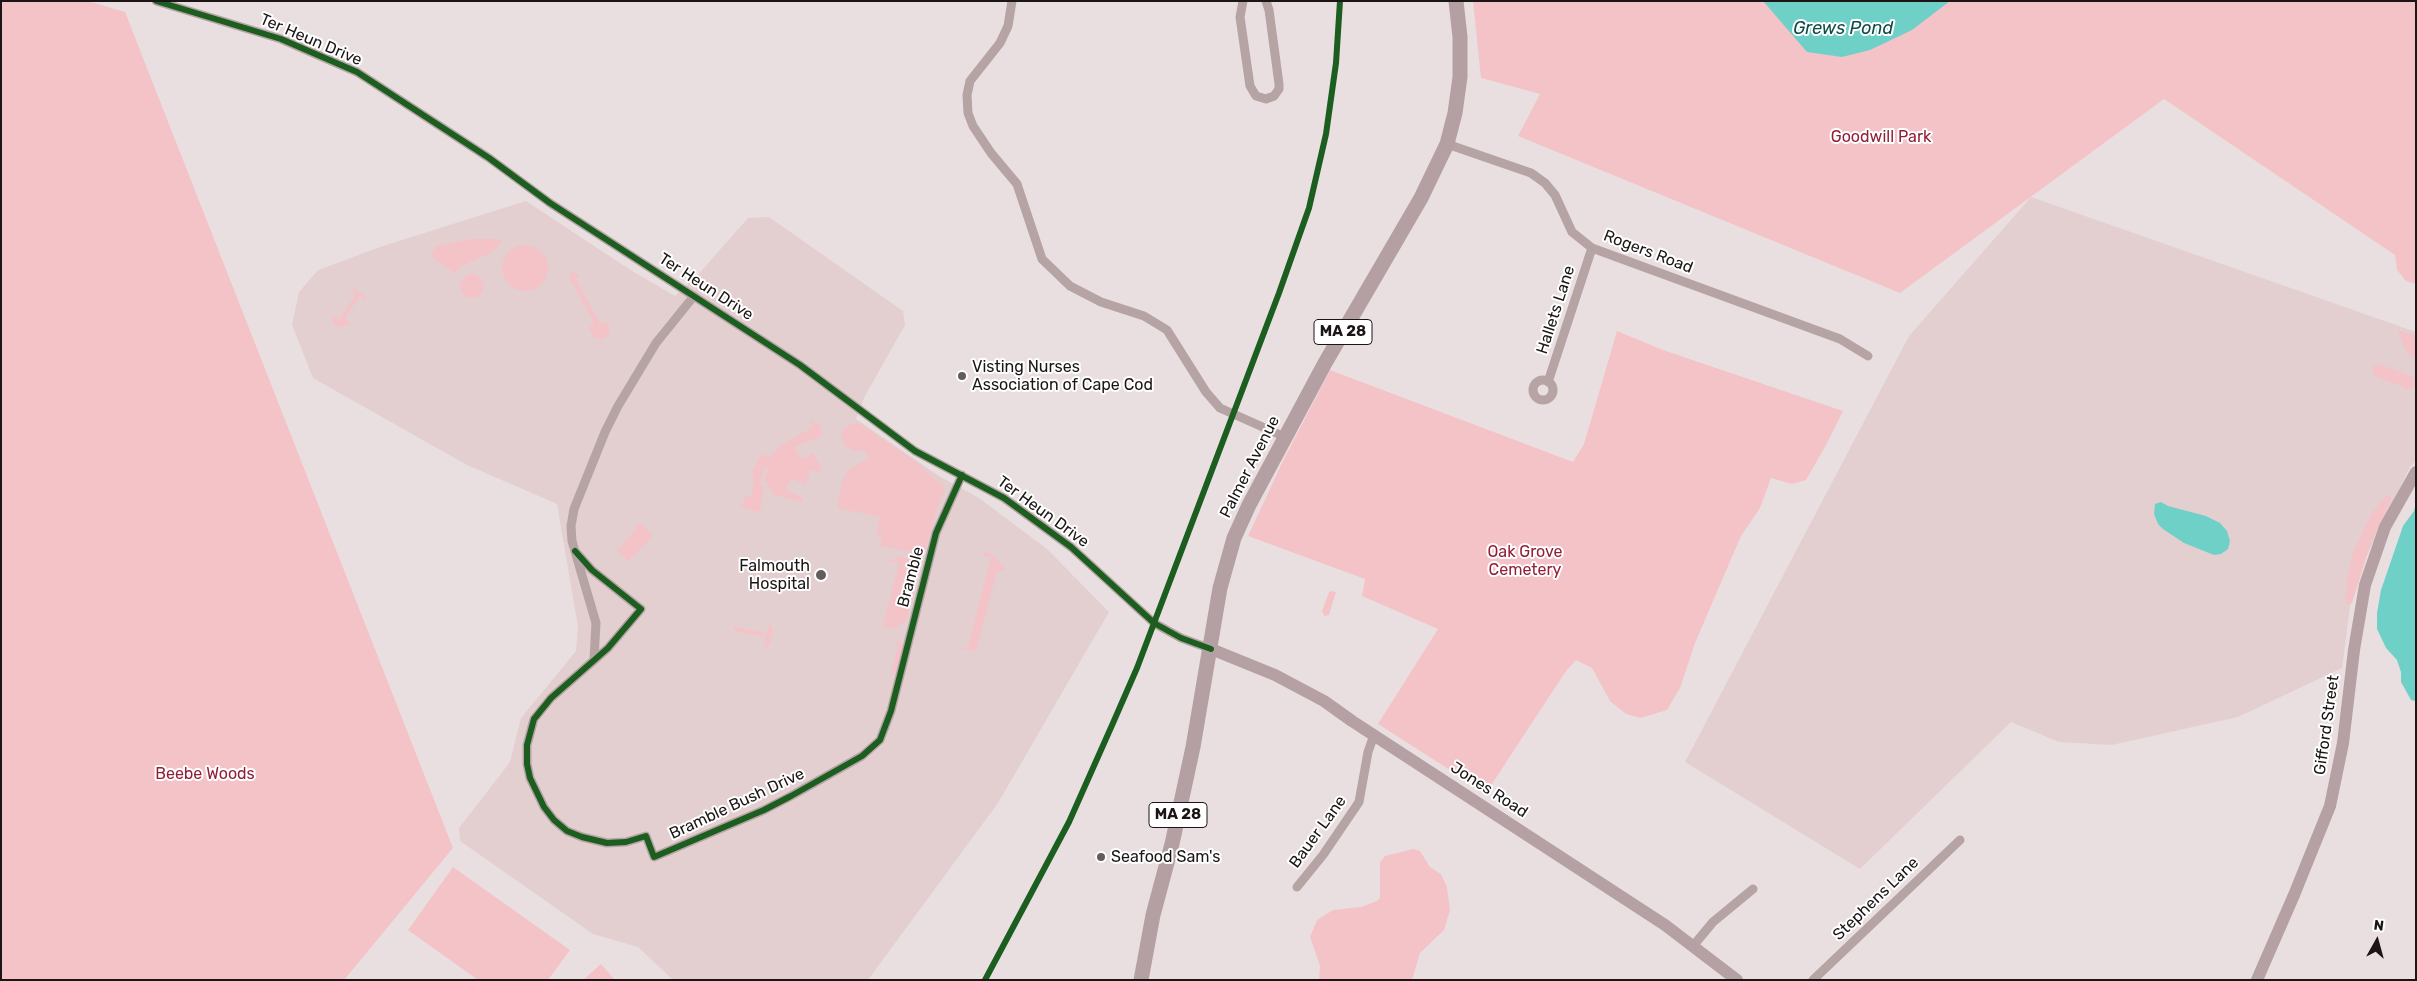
<!DOCTYPE html>
<html>
<head>
<meta charset="utf-8">
<style>
	body { margin:0 }
	#map { position:relative; width:2417px; height:981px; overflow:hidden; background:#eadfe0; font-family:Rubik,sans-serif }
	canvas { display:block }
	.frame { position:absolute; inset:0; border:2px solid #1b1515; pointer-events:none }
	.north { position:absolute; left:2352px; top:916px; width:50px; height:50px; -webkit-text-stroke:4px #fff; paint-order:stroke; rotate:7deg; font-size:14px; font-weight:700; line-height:20px; text-align:center; color:#1b1515 }
	.north::after { content:''; display:block; margin:auto; width:18px; height:22px; background:#1b1515; clip-path:polygon(50% 0,100% 100%,50% 72%,0 100%) }
</style>
</head>
<body>
<div id="map">
<canvas width="2417" height="981"></canvas>
<div class="frame"></div>
<div class="north">N</div>
</div>
<script>
const c = document.querySelector('canvas').getContext('2d');
c.lineJoin = 'round';
function fillPath(path, color) { c.fillStyle = color; c.fill(path, 'evenodd'); }
const poly = rows => new Path2D(rows.map(r => 'M' + r).join(''));
function stroke(path, color, width, dash) { c.strokeStyle = color; c.lineWidth = width; c.lineCap = dash ? 'butt' : 'round'; c.setLineDash(dash || []); c.stroke(path); }
function drawText(font, color, halo, rows, align = 'center') {
  c.font = font + ' Rubik,sans-serif'; c.lineWidth = 4; c.setLineDash([]); c.textBaseline = 'middle'; c.strokeStyle = halo; c.fillStyle = color; for (const [text, x, y, turn = 0] of rows) {
    c.save(); c.translate(x, y); c.rotate((+turn || 0) * Math.PI / 180); c.textAlign = isNaN(turn) ? turn : align; if (halo) c.strokeText(text, 0, 0); c.fillText(text, 0, 0); c.restore();
  }
}
fillPath(poly([
	[2031,197,2416,332,2416,461,2410,467,2353,584,2342,668,2238,717,2112,745,2059,742,2011,722,1860,869,1685,762,1909,336],
	[526,201,629,269,675,296,695,278,748,218,769,217,903,311,905,325,864,398,856,419,939,476,979,498,1047,549,1109,612,998,803,868,980,673,980,638,947,593,934,460,841,459,828,510,762,521,718,576,651,578,627,557,504,467,465,313,378,292,325,299,292,318,270,383,246]
]), '#e3cfd0');
fillPath(poly([
	[1,1,88,1,125,12,453,848,344,980,1,980],
	[1473,1,2416,1,2416,284,2406,281,2397,270,2395,255,2164,99,1900,293,1518,136,1540,94,1481,78],
	[471,239,499,239,502,242,489,254,461,266,454,273,430,256,436,246],
	'502 268a23 23 0 1 1 46 0a23 23 0 1 1-46 0Z',
	[572,272,580,275,576,279,600,324,606,322,608,324,610,333,604,339,594,338,589,329,593,321,569,277],
	'460 286a12 12 0 1 1 24 0a12 12 0 1 1-24 0Z',
	[351,287,368,298,365,299,360,296,345,318,350,324,340,328,333,323,333,316,341,318,356,293,351,289],
	[2397,330,2416,336,2416,361,2405,349],
	[1617,331,1663,350,1843,411,1826,445,1806,480,1792,484,1771,478,1760,508,1741,536,1695,643,1680,688,1667,710,1641,718,1626,714,1610,701,1592,668,1576,660,1566,671,1486,793,1378,724,1438,629,1362,596,1365,579,1248,536,1282,463,1330,370,1573,462,1584,444],
	[2380,364,2415,378,2415,387,2408,389,2375,376,2372,371,2373,366],
	[810,420,819,424,823,435,794,447,802,460,813,453,822,469,819,472,811,470,805,485,791,478,785,490,803,498,802,502,773,495,771,488,767,487,769,481,764,483,768,469,764,468,760,485,764,486,760,512,741,507,745,497,752,494,754,483,752,472,761,454,770,457,779,446,813,427],
	[857,422,914,460,945,488,934,518,927,546,920,553,880,546,882,536,876,534,880,517,837,508,842,481,848,470,861,462,869,461,865,450,854,451,845,446,841,436,844,428],
	[2387,495,2391,496,2391,500,2371,543,2352,603,2347,605,2345,600,2348,574,2354,550,2372,513],
	[640,523,653,535,629,561,613,547,619,550,636,528,635,526],
	[985,552,992,554,1006,570,997,571,976,651,959,648,968,647,991,557,982,555],
	[901,556,920,561,906,621,893,629,883,626,899,563,889,561],
	[1332,591,1336,592,1329,615,1324,616,1322,611,1329,592],
	[770,624,773,629,770,644,766,648,764,641],
	[733,626,764,633,765,637,735,631],
	[899,641,903,646,896,671,891,676,898,646,893,644],
	[1413,849,1420,851,1430,867,1441,874,1447,887,1450,910,1444,930,1420,953,1412,980,1319,980,1320,966,1310,937,1317,920,1333,910,1361,907,1377,901,1380,898,1380,862,1385,856],
	[453,867,570,950,548,980,478,980,408,930],
	[601,964,615,980,583,980]
]), '#f4c3c7');
fillPath(poly([
	[1763,1,1950,1,1912,30,1870,50,1842,57,1807,52],
	[2161,502,2168,506,2206,516,2220,523,2227,531,2230,541,2228,549,2221,554,2214,555,2184,543,2163,529,2158,524,2154,514,2155,504],
	[2416,503,2416,701,2411,700,2401,682,2401,672,2397,660,2386,648,2377,629,2377,613,2381,590,2403,526,2414,511]
]), '#6fd0c8');
stroke(poly([
	[156,1,281,39,357,72,489,158,550,203,800,365,915,451,1004,498,1071,547,1154,623,1181,638,1211,649],
	[1012,1,1008,26,1000,43,970,81,967,95,968,113,973,126,991,153,1017,184,1042,259,1070,286,1101,302,1144,316,1167,330,1206,392,1220,408,1285,437],
	[1243,1,1240,17,1250,86,1256,96,1266,99,1274,96,1279,89,1279,84,1269,10,1266,1],
	[1447,144,1531,173,1545,183,1555,195,1572,232,1592,248,1840,339,1868,356],
	'1533 390a10 10 0 1 1 20 0a10 10 0 1 1-20 0Z',
	[1548,382,1592,248],
	[575,551,592,570,641,609,608,648,551,698,534,719,527,745,527,764,530,778,544,807,554,820,567,831,582,837,607,843,626,842,646,836,654,857,764,810,791,796,862,756,880,740,891,711,936,533,962,475],
	[594,659,596,623,572,541,571,526,574,509,605,432,618,406,656,343,694,296],
	[1297,887,1323,855,1359,802,1368,752,1374,735],
	[1693,946,1713,922,1753,889],
	[1813,980,1960,840]
]), '#b6a3a4', 9);
stroke(poly([
	[1211,649,1275,675,1324,701,1352,721,1665,925,1737,980],
	[2257,980,2294,895,2330,806,2343,743,2354,650,2365,585,2385,527,2416,472]
]), '#b5a0a4', 12);
stroke(poly([
	[1141,980,1153,915,1172,844,1193,747,1220,588,1234,538,1249,505,1325,363,1421,198,1447,144,1455,113,1460,77,1460,37,1456,1]
]), '#b4a0a2', 15);
stroke(poly([
	[156,1,281,39,357,72,489,158,550,203,800,365,915,451,1004,498,1071,547,1154,623,1181,638,1211,649],
	[575,551,592,570,641,609,608,648,551,698,534,719,527,745,527,764,530,778,544,807,554,820,567,831,582,837,607,843,626,842,646,836,654,857,764,810,791,796,862,756,880,740,891,711,936,533,962,475],
	[985,980,1069,822,1113,723,1137,668,1279,293,1309,208,1326,134,1336,63,1340,1]
]), '#1b5e20', 6);
for (const [x, y, r, color] of [
	[962,376,5,"#635c5c"],
	[821,575,6,"#635c5c"],
	[1101,857,5,"#635c5c"]
]) { const dot = new Path2D(); dot.arc(x, y, r, 0, 2 * Math.PI); c.fillStyle = color; c.fill(dot); stroke(dot, '#fff', 2); }
for (const [x, y, w] of [
	[1343,332,58],
	[1178,815,58]
]) { const box = new Path2D(); box.roundRect(x - w / 2, y - 12.5, w, 25, 4); c.fillStyle = '#fff'; c.fill(box); stroke(box, '#1b1515', 1); }
drawText('bold 15px', '#1b1515', null, [
	["MA 28",1343,332],
	["MA 28",1178,815]
]);
drawText('16px', '#1b1515', '#fff', [
	["Ter Heun Drive",311,40,23],
	["Rogers Road",1648,252,21],
	["Ter Heun Drive",706,287,33],
	["Hallets Lane",1556,310,-72],
	["Palmer Avenue",1250,467,-63],
	["Ter Heun Drive",1043,512,36],
	["Bramble",911,577,-75],
	["Gifford Street",2327,725,-82],
	["Jones Road",1489,790,33],
	["Bramble Bush Drive",737,804,-25],
	["Bauer Lane",1318,832,-54],
	["Stephens Lane",1876,899,-44]
]);
drawText('16px', '#911f38', '#fff', [
	["Goodwill Park",1881,137],
	["Oak Grove",1525,552],
	["Cemetery",1525,570],
	["Beebe Woods",205,774]
]);
drawText('16px', '#1b1515', '#fff', [
	["Visting Nurses",972,367],
	["Association of Cape Cod",972,385],
	["Falmouth",810,566,"right"],
	["Hospital",810,584,"right"],
	["Seafood Sam's",1111,857]
], 'left');
drawText('italic 18px', '#0f4c47', '#fff', [
	["Grews Pond",1843,29]
]);
</script>
</body>
</html>
